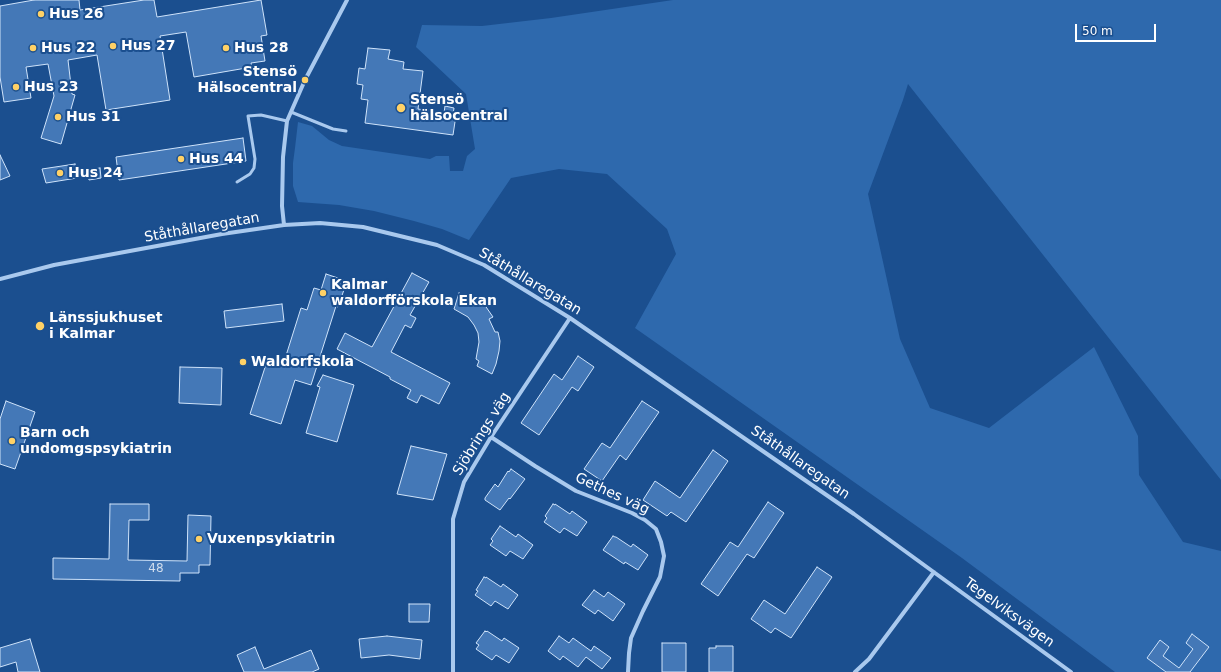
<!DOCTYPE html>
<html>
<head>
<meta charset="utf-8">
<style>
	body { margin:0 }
	#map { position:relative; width:1221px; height:672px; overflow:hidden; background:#1b4f8f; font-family:"DejaVu Sans",sans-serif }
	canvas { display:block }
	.scale { position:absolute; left:1075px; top:24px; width:81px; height:18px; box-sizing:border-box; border:2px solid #fff; border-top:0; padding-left:5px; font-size:12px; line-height:14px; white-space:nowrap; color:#fff; -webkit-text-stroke:3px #1b4f8f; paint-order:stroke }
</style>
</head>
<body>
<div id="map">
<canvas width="1221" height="672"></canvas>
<div class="scale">50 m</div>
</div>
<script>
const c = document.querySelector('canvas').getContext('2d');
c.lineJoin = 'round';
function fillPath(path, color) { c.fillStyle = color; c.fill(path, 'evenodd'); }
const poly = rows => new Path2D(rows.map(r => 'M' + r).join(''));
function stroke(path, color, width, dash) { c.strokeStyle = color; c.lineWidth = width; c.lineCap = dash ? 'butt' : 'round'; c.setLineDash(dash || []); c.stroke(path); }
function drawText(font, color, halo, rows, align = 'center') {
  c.font = font + ' "DejaVu Sans",sans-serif'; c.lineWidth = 4; c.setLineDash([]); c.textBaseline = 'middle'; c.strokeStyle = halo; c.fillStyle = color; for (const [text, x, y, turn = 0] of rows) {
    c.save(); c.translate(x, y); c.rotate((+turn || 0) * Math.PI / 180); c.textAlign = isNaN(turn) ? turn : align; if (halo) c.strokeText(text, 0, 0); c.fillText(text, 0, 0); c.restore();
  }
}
fillPath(poly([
	[673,0,1221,0,1221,480,908,84,903,100,868,194,900,339,930,408,989,428,1094,347,1138,436,1139,475,1183,542,1221,551,1221,672,1115,672,962,558,635,328,676,254,667,229,607,174,559,169,511,178,469,240,442,229,414,221,374,211,339,205,298,202,293,186,293,163,295,148,298,122,312,126,329,140,342,146,430,159,436,156,449,156,450,171,463,171,467,156,475,149,466,94,416,47,422,25,482,26,551,18]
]), '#2e69ad');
const building = poly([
	[34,0,79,0,80,10,144,0,154,0,157,17,261,0,267,35,261,36,265,61,251,63,252,67,194,77,186,32,160,36,170,100,106,110,97,55,68,60,72,94,75,95,61,144,41,138,54,96,48,64,26,67,31,98,4,102,0,77,0,6,34,0],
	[368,48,390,50,388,59,404,62,403,69,423,71,418,109,444,113,445,106,454,108,453,115,456,115,453,135,365,123,368,100,361,99,363,85,357,84,359,68,365,69,368,48],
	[243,138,246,161,119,180,116,157,243,138],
	[0,155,10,176,0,180,0,155],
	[75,164,77,178,46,183,42,169,75,164],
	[100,168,101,178,89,180,87,170,100,168],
	[412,273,429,282,410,315,416,318,411,328,405,325,391,352,450,383,439,404,421,395,417,403,407,398,411,390,390,379,390,377,337,349,345,333,372,347,412,273],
	[326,274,347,281,338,307,336,306,311,385,295,380,281,424,250,414,268,358,284,362,301,308,307,310,314,288,321,290,326,274],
	[459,293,466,296,469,293,476,298,484,304,493,317,489,319,495,332,498,332,500,341,499,351,496,364,492,374,477,366,479,361,476,359,479,342,478,333,474,325,468,317,454,309,459,293],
	[282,304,284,321,226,328,224,311,282,304],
	[578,356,594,367,578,391,572,387,539,435,521,423,554,374,562,380,578,356],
	[180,367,222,368,221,405,179,403,180,367],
	[323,375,354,385,337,442,306,433,320,387,317,386,323,375],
	[6,401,35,412,15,469,0,464,0,419,6,401],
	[642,401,659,412,626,460,620,455,602,481,584,469,602,443,610,448,642,401],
	[411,446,447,454,433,500,397,494,411,446],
	[713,450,728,461,686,522,671,512,667,516,643,500,655,481,680,498,713,450],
	[511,469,525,479,510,499,509,498,500,510,485,500,485,498,495,484,498,487,508,471,509,472,511,469],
	[768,502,784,513,754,558,747,554,718,596,701,584,730,542,738,547,768,502],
	[110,504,149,504,149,520,129,520,128,560,187,561,188,515,211,516,210,565,199,565,199,573,180,573,180,581,53,579,53,558,109,559,110,504],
	[553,504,555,505,555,504,570,514,572,511,587,522,577,536,564,528,560,533,544,522,547,518,545,516,553,504],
	[500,526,516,537,518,534,533,545,523,559,510,551,506,556,490,545,493,541,491,539,500,526],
	[613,536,615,537,616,537,631,547,633,544,648,555,638,570,625,562,624,564,603,550,613,536],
	[817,567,832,577,791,638,775,628,771,633,751,619,764,600,785,614,817,567],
	[484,577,486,578,486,577,501,587,503,584,518,595,508,609,495,601,491,606,475,595,478,591,476,590,484,577],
	[594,590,604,597,608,592,625,604,613,621,598,610,595,614,582,605,594,590],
	[409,604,430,604,429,622,409,622,409,604],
	[485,631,486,632,487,631,502,641,504,638,519,648,509,663,496,655,492,660,476,649,479,645,476,643,485,631],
	[1192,634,1209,647,1190,672,1166,672,1147,658,1160,640,1169,647,1163,656,1179,668,1193,649,1186,643,1192,634],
	[387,636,422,640,420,659,389,655,361,658,359,639,387,636],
	[559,636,569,643,573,638,591,651,594,646,611,658,602,669,586,657,578,667,563,656,560,660,548,651,559,636],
	[30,639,40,672,18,672,16,662,0,667,0,648,30,639],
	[662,643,686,643,686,672,662,672,662,643],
	[716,646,733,646,733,672,709,672,709,648,716,648,716,646],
	[255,647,264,669,311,650,319,669,312,672,244,672,237,655,255,647]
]);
fillPath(building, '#4478b7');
stroke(building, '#cfe3fa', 1);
stroke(poly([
	[291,112,333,129,346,131],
	[237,182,250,174,254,168,255,159,248,116,261,115,287,121]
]), '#a9c9ee', 3);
stroke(poly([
	[284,225,282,206,283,157,287,121,305,80,347,0],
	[0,279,54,265,222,234,284,225,320,223,363,227,437,245,484,265,570,318,854,514,1071,672],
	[491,437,535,466,576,491,632,513,645,520,656,529,661,542,664,556,660,577,643,611,631,638,629,653,628,672],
	[453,672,453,519,464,482,491,437,570,318],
	[855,672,869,659,934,572]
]), '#a9c9ee', 4);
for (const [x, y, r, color] of [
	[41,14,4,"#ffd166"],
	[113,46,4,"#ffd166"],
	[33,48,4,"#ffd166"],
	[226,48,4,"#ffd166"],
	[305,80,4,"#ffd166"],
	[16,87,4,"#ffd166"],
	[401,108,5,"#ffd166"],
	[58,117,4,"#ffd166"],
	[181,159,4,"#ffd166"],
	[60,173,4,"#ffd166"],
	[323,293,4,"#ffd166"],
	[40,326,5,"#ffd166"],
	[243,362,4,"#ffd166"],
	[12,441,4,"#ffd166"],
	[199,539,4,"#ffd166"]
]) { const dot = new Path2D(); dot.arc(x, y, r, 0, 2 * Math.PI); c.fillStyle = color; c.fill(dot); stroke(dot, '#1b4f8f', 1.5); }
drawText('12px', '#d0dded', null, [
	["48",156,569]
]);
drawText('bold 14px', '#fff', '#1b4f8f', [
	["Hus 26",49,14],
	["Hus 27",121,46],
	["Hus 22",41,48],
	["Hus 28",234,48],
	["Stensö",297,72,"right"],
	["Hälsocentral",297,88,"right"],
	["Hus 23",24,87],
	["Stensö",410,100],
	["hälsocentral",410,116],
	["Hus 31",66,117],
	["Hus 44",189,159],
	["Hus 24",68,173],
	["Kalmar",331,285],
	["waldorfförskola Ekan",331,301],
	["Länssjukhuset",49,318],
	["i Kalmar",49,334],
	["Waldorfskola",251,362],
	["Barn och",20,433],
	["undomgspsykiatrin",20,449],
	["Vuxenpsykiatrin",207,539]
], 'left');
drawText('14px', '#fff', '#1b4f8f', [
	["Ståthållaregatan",202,228,-10],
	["Ståthållaregatan",530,282,31],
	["Sjöbrings väg",482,434,-58],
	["Ståthållaregatan",800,463,35],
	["Gethes väg",612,494,25],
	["Tegelviksvägen",1009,613,36]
]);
</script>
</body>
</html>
